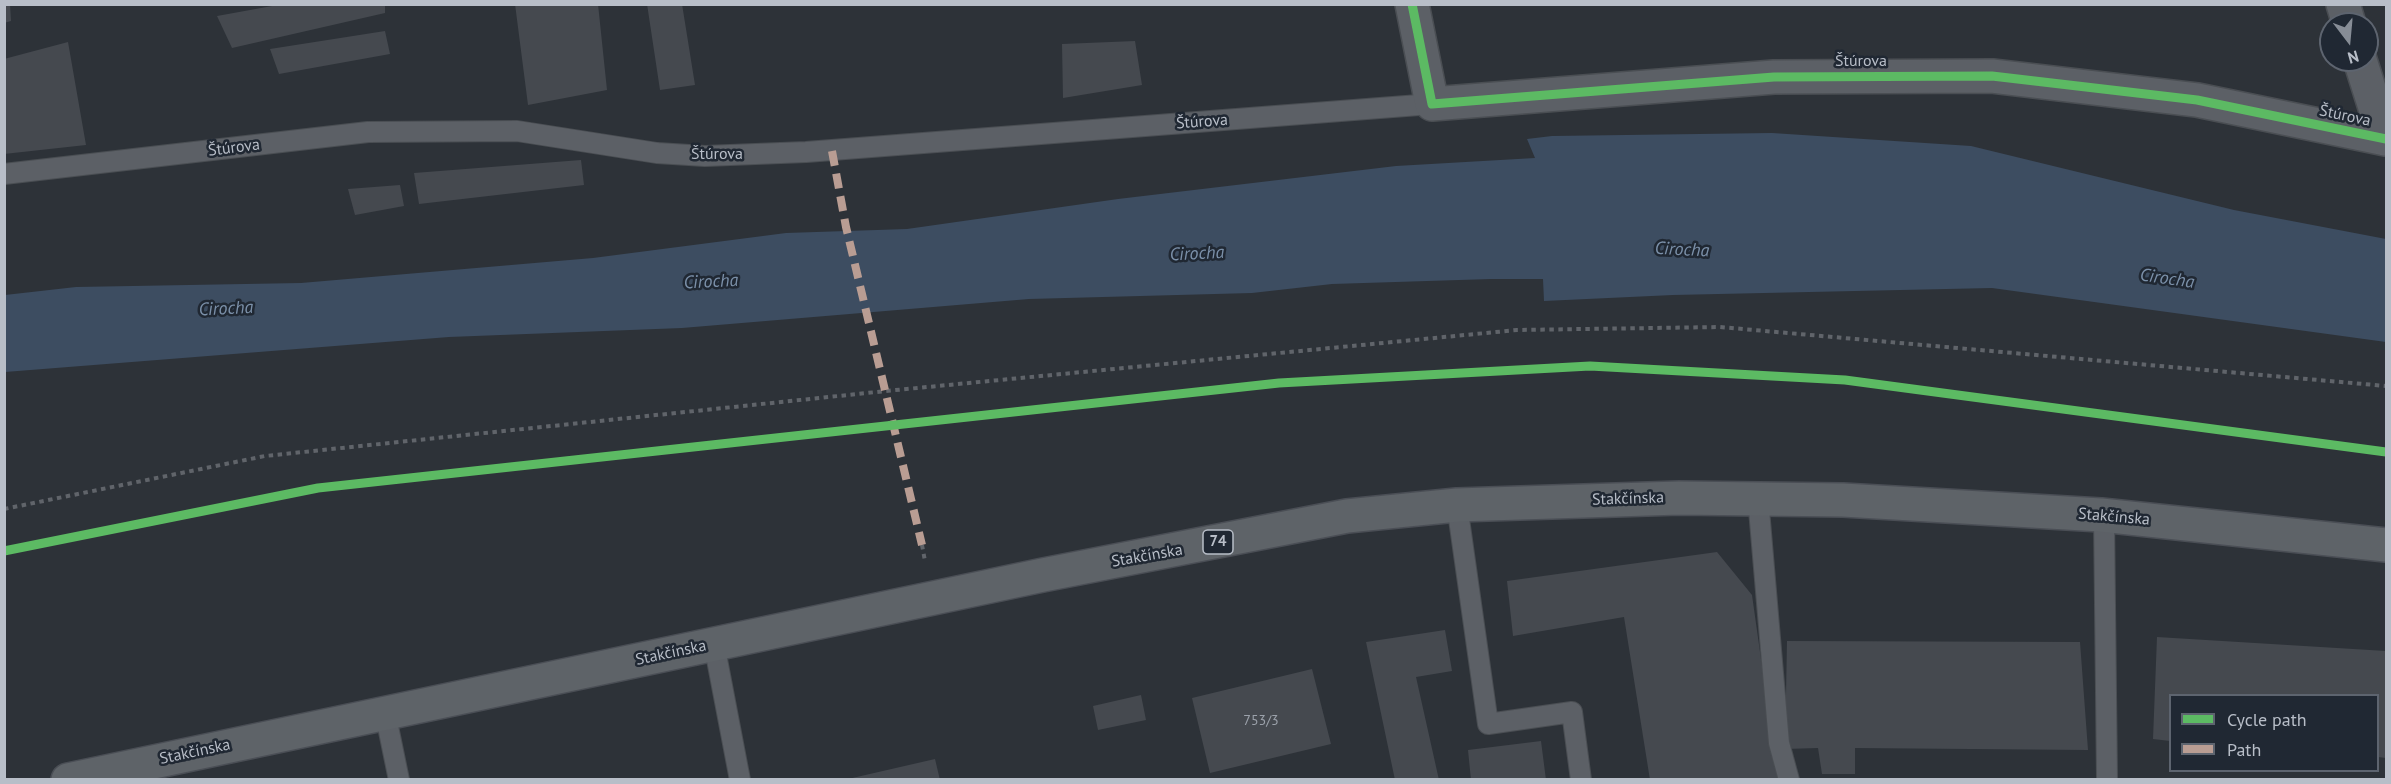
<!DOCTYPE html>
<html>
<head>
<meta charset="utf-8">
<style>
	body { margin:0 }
	#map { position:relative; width:2391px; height:784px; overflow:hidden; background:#2d3238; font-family:"PT Sans",sans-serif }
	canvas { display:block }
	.frame { position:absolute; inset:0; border:6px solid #b8bec8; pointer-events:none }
	.legend { position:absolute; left:2169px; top:694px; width:210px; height:78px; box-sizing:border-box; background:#202833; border:2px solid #5d646f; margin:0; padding:8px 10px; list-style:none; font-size:18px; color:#b8bec8 }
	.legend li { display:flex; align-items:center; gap:12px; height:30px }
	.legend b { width:30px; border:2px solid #5d646f }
	.north { position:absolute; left:2319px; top:12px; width:60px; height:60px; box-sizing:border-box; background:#202833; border:2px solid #5d646f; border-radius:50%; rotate:164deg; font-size:16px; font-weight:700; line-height:24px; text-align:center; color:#b8bec8 }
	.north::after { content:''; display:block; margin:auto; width:21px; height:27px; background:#878d96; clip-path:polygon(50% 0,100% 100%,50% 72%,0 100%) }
</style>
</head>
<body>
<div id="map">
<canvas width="2391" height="784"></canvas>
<div class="frame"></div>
<ul class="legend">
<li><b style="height:8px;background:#5cba63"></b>Cycle path</li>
<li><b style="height:8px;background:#b99d93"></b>Path</li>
</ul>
<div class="north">N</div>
</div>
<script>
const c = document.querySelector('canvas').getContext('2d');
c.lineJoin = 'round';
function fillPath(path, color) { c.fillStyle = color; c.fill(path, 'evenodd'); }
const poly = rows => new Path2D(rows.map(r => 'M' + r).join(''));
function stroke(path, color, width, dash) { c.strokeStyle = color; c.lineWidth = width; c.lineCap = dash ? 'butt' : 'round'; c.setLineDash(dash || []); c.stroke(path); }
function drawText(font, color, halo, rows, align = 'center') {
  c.font = font + ' "PT Sans",sans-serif'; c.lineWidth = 5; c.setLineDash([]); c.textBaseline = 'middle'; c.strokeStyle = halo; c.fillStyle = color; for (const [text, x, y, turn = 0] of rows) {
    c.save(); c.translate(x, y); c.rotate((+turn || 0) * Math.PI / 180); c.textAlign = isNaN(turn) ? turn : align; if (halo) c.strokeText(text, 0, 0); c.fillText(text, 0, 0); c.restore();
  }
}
fillPath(poly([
	[1772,133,1971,146,2234,210,2386,239,2386,342,1992,288,1673,295,1544,301,1543,279,1491,279,1332,284,1252,293,1029,299,682,328,449,337,5,372,5,295,76,287,301,283,593,258,786,233,907,229,1118,199,1396,166,1535,158,1527,139,1552,136]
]), '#3d4d61');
fillPath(poly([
	[4,4,10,4,11,21,4,23],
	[283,4,385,4,385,13,232,48,217,16],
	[515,4,598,4,607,90,528,105],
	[647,4,682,4,695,85,660,90],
	[385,31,390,54,279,74,270,49],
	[1135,41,1142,85,1063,98,1062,44],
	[68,42,86,145,4,154,4,59],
	[581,160,584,185,419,204,414,173],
	[400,185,404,206,355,215,348,189],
	[1717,552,1752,595,1778,780,1650,780,1624,617,1513,636,1507,581],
	[1445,630,1452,671,1416,677,1439,780,1395,780,1366,642],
	[2157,637,2386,651,2386,758,2378,757,2378,696,2170,696,2170,741,2153,739],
	[1787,641,2080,642,2088,750,1855,748,1855,774,1822,774,1818,748,1785,749],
	[1312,669,1331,744,1210,773,1192,698],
	[1141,695,1146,720,1098,730,1093,706],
	[1541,741,1546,780,1471,780,1468,750],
	[935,759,940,780,849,780,848,779]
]), '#45494f');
const service = poly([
	[4,174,368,132,517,131,657,153,705,156,806,152,1432,104],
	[1758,498,1779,743,1789,780],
	[1457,505,1488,724,1572,712,1581,780],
	[2104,516,2107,780],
	[714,644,740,780],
	[385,712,399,780]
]);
const minor = poly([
	[1412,4,1432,104,1774,77,1992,76,2197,100,2386,139],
	[2343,4,2349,24],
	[2360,60,2385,139]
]);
const primary = poly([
	[68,780,1043,575,1347,516,1457,505,1679,498,1843,500,2101,515,2386,545]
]);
stroke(service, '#4a4e53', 22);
stroke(minor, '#4a4e53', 36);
stroke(primary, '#4a4e55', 36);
stroke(poly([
	[4,509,265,456,886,391,1517,330,1720,327,2386,386],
	[922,545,925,561]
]), '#60646a', 4, [4.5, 4.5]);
stroke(service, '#5c6066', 20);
stroke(minor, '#5c6066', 33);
stroke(primary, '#5e6368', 33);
stroke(poly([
	[832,151,846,227,922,545]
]), '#b99d93', 8, [15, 8]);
stroke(poly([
	[1412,4,1432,104,1774,77,1992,76,2197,100,2386,139],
	[4,551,318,488,1279,383,1590,366,1845,380,2386,452]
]), '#5cba63', 9);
drawText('14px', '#9ba1aa', null, [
	["753/3",1261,721]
]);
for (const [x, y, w] of [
	[1218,542,30]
]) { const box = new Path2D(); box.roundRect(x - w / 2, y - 12, w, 24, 4.5); c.fillStyle = '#202833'; c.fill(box); stroke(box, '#b8bec8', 1.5); }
drawText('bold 15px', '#b8bec8', null, [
	["74",1218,542]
]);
drawText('16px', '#b8bec8', '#202833', [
	["Štúrova",1861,61],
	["Štúrova",2345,116,12],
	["Štúrova",1202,122,-4],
	["Štúrova",234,148,-7],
	["Štúrova",717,154],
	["Stakčínska",1628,499,-2],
	["Stakčínska",2114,517,5],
	["Stakčínska",1147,556,-10],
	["Stakčínska",671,653,-12],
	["Stakčínska",195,752,-12]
]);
drawText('italic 18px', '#7b90a9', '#202833', [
	["Cirocha",1682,250,3],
	["Cirocha",1197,254,-3],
	["Cirocha",2167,279,8],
	["Cirocha",711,282,-3],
	["Cirocha",226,309,-3]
]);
</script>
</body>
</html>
